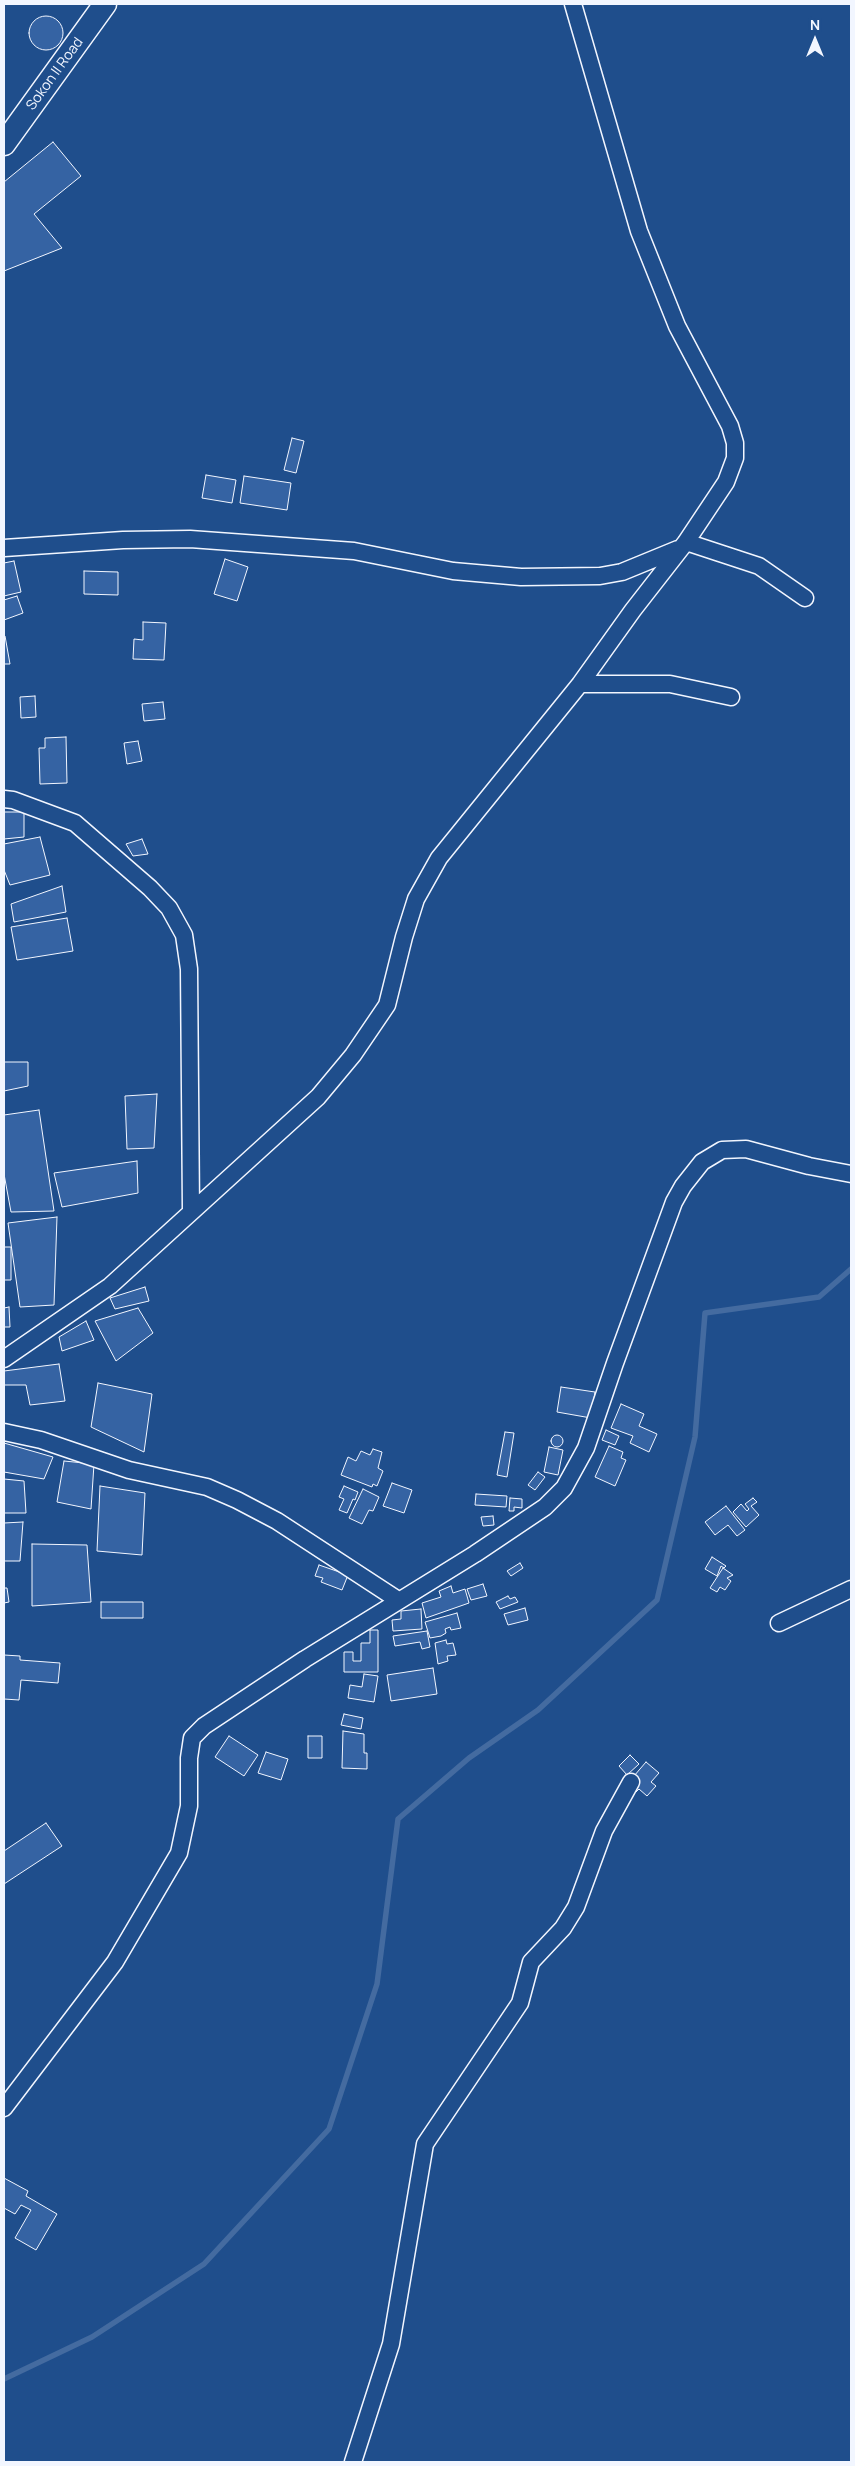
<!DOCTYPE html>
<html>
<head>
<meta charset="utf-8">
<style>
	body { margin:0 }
	#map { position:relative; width:855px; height:2466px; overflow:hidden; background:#1f4e8c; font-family:Manrope,sans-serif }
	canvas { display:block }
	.frame { position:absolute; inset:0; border:5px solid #f2f6ff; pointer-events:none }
	.north { position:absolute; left:790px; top:15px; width:50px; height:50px; -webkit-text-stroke:4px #1f4e8c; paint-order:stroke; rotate:0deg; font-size:14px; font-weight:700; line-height:20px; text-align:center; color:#f2f6ff }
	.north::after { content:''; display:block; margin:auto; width:18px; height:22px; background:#f2f6ff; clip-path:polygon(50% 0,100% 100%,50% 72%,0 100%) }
</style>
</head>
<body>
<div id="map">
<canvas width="855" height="2466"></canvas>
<div class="frame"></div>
<div class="north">N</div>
</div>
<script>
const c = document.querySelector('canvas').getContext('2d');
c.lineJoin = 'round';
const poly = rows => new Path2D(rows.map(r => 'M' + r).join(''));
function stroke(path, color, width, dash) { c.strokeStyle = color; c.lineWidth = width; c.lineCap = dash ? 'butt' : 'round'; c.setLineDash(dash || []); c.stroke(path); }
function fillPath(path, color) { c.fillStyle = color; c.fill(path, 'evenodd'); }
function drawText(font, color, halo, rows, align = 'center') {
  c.font = font + ' Manrope,sans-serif'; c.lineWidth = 4; c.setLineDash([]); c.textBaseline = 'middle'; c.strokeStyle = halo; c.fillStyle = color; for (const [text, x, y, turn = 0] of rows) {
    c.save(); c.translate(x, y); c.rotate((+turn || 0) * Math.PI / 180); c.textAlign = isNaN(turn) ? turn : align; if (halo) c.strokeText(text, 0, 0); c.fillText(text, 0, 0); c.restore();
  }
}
stroke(poly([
	[4,2379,92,2337,204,2264,329,2129,377,1984,398,1819,469,1758,538,1710,657,1600,695,1437,705,1313,819,1297,851,1269]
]), '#446ba0', 5.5);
const building = poly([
	'29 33a17 17 0 1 1 34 0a17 17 0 1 1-34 0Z',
	[53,142,81,176,34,214,62,248,4,271,4,182,53,142],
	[292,438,304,441,296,473,284,470,292,438],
	[206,475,236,480,232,503,202,498,206,475],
	[244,476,291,483,287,510,240,503,244,476],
	[225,559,248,567,237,601,214,594,225,559],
	[14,561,21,592,4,596,4,563,14,561],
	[84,571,118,572,118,595,84,594,84,571],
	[17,596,23,613,4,620,4,600,17,596],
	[143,622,166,623,164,660,133,659,134,639,143,640,143,622],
	[4,636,5,636,10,664,4,664,4,636],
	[35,696,36,717,21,718,20,697,35,696],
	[163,702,165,719,144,721,142,704,163,702],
	[66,737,67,783,40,784,39,748,45,748,45,738,66,737],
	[138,741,142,761,127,764,124,743,138,741],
	[4,812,24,812,24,837,4,839,4,812],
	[40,837,50,875,10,885,4,870,4,844,40,837],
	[142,839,148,854,133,856,126,844,142,839],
	[62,886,66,912,14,922,11,904,62,886],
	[67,918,73,951,17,960,11,927,67,918],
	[4,1062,28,1062,28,1086,4,1091,4,1062],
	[157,1094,154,1148,127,1149,125,1096,157,1094],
	[39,1110,54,1211,11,1212,4,1174,4,1115,39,1110],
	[137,1161,138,1193,62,1207,54,1173,137,1161],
	[57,1217,54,1305,20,1307,8,1223,57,1217],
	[4,1247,11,1247,11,1280,4,1280,4,1247],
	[145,1287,149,1301,115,1309,110,1298,145,1287],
	[9,1307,10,1327,4,1327,4,1308,9,1307],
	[138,1308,153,1333,116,1361,95,1321,138,1308],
	[86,1321,94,1340,62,1351,59,1337,86,1321],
	[59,1364,65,1401,30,1405,26,1385,4,1385,4,1371,59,1364],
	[98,1383,152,1394,144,1452,91,1427,98,1383],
	[561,1387,595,1392,591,1418,557,1412,561,1387],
	[621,1404,644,1414,639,1426,657,1434,649,1452,630,1443,633,1436,611,1428,621,1404],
	[606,1430,619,1436,615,1445,602,1440,606,1430],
	[505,1432,514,1433,507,1477,497,1475,505,1432],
	'551 1441a6 6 0 1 1 12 0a6 6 0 1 1-12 0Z',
	[4,1443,53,1457,44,1479,4,1472,4,1443],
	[609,1446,623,1452,621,1458,626,1460,615,1486,595,1477,609,1446],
	[549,1447,563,1450,558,1475,544,1472,549,1447],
	[373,1449,382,1452,378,1468,383,1471,377,1486,373,1484,372,1487,341,1475,348,1457,356,1461,361,1451,370,1455,373,1449],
	[64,1461,94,1464,91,1509,57,1502,64,1461],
	[538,1472,545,1477,535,1490,528,1485,538,1472],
	[4,1479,24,1481,26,1513,4,1513,4,1479],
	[392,1483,412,1490,404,1513,383,1506,392,1483],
	[100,1486,145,1493,142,1555,97,1551,100,1486],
	[344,1486,358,1492,355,1500,353,1499,347,1513,339,1510,344,1499,339,1497,344,1486],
	[363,1489,379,1497,373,1511,369,1510,362,1524,349,1518,363,1489],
	[476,1494,507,1496,506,1507,475,1505,476,1494],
	[510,1498,522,1499,522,1508,514,1507,514,1511,509,1511,510,1498],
	[753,1498,757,1502,751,1506,759,1515,746,1527,733,1512,741,1504,747,1511,749,1509,745,1504,753,1498],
	[726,1506,745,1530,737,1536,728,1525,715,1535,705,1522,726,1506],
	[493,1516,494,1525,483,1526,481,1517,493,1516],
	[23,1522,20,1561,4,1561,4,1523,23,1522],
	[32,1544,87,1545,91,1602,32,1606,32,1544],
	[712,1557,726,1566,724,1568,721,1566,717,1576,705,1569,712,1557],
	[520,1563,523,1568,511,1576,507,1571,520,1563],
	[319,1565,348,1575,342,1590,321,1582,323,1578,315,1576,319,1565],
	[723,1568,733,1575,727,1578,731,1581,725,1590,720,1587,717,1592,710,1588,723,1568],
	[483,1584,487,1596,471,1600,467,1589,483,1584],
	[451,1586,453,1593,465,1589,469,1603,426,1618,422,1603,441,1597,439,1591,451,1586],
	[4,1588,7,1588,9,1602,4,1603,4,1588],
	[508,1596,510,1599,515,1597,518,1602,500,1609,496,1602,508,1596],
	[101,1602,143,1602,143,1618,101,1618,101,1602],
	[525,1608,528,1620,508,1625,504,1614,525,1608],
	[421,1609,422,1629,393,1631,392,1620,401,1619,401,1611,421,1609],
	[457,1613,461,1628,451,1630,450,1627,445,1629,446,1633,441,1636,430,1638,425,1622,457,1613],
	[370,1630,378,1630,378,1672,344,1672,344,1652,353,1652,353,1661,361,1661,361,1643,370,1643,370,1630],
	[427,1631,430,1647,422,1649,420,1642,395,1646,393,1636,427,1631],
	[446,1640,447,1644,453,1643,456,1655,447,1656,448,1661,438,1664,435,1643,446,1640],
	[4,1655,20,1656,20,1660,60,1663,58,1683,21,1680,19,1700,4,1699,4,1655],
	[433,1668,437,1694,391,1701,387,1675,433,1668],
	[364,1674,378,1676,374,1702,348,1698,350,1685,362,1687,364,1674],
	[344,1714,363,1718,361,1729,341,1725,344,1714],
	[343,1731,364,1734,364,1753,367,1753,367,1769,342,1768,343,1731],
	[229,1736,258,1755,244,1776,215,1757,229,1736],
	[308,1736,322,1736,322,1758,308,1758,308,1736],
	[266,1752,288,1759,281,1780,258,1773,266,1752],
	[630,1755,639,1764,627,1775,619,1766,630,1755],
	[646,1762,659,1773,651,1782,656,1786,647,1796,639,1789,636,1792,631,1788,634,1776,646,1762],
	[46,1823,62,1846,4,1884,4,1851,46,1823],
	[4,2178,28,2191,26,2196,57,2214,36,2250,15,2238,31,2210,21,2205,15,2214,4,2208,4,2178]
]);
fillPath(building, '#3563a3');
stroke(building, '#f2f6ff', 1);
const street = poly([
	[686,542,759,566,805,598],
	[4,548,123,540,190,539,354,551,453,571,521,577,600,576,622,572,678,549],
	[580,684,670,684,731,697],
	[4,799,13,800,75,823,150,888,169,908,184,935,189,969,191,1211],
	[4,1359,110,1286,318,1097,353,1055,387,1005,404,937,416,899,439,858,580,684,633,610,686,542,726,482,735,458,735,443,730,426,677,326,639,231,573,4],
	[4,1432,41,1440,129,1470,207,1487,237,1500,277,1521,398,1600],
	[779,1623,851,1589],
	[4,2108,115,1962,179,1853,189,1806,189,1758,192,1738,204,1726,305,1659,475,1554,545,1507,564,1488,586,1448,615,1363,674,1202,683,1186,702,1162,722,1150,746,1149,809,1166,851,1174],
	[353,2462,391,2344,425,2144,520,2003,531,1962,563,1928,576,1907,604,1831,631,1782]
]);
const secondary = poly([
	[4,144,105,4]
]);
stroke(street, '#f2f6ff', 19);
stroke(secondary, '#f2f6ff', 25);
stroke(street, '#1f4e8c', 16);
stroke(secondary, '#1f4e8c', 22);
drawText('14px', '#f2f6ff', '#1f4e8c', [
	["Sokon II Road",55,74,-54]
]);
</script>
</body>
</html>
